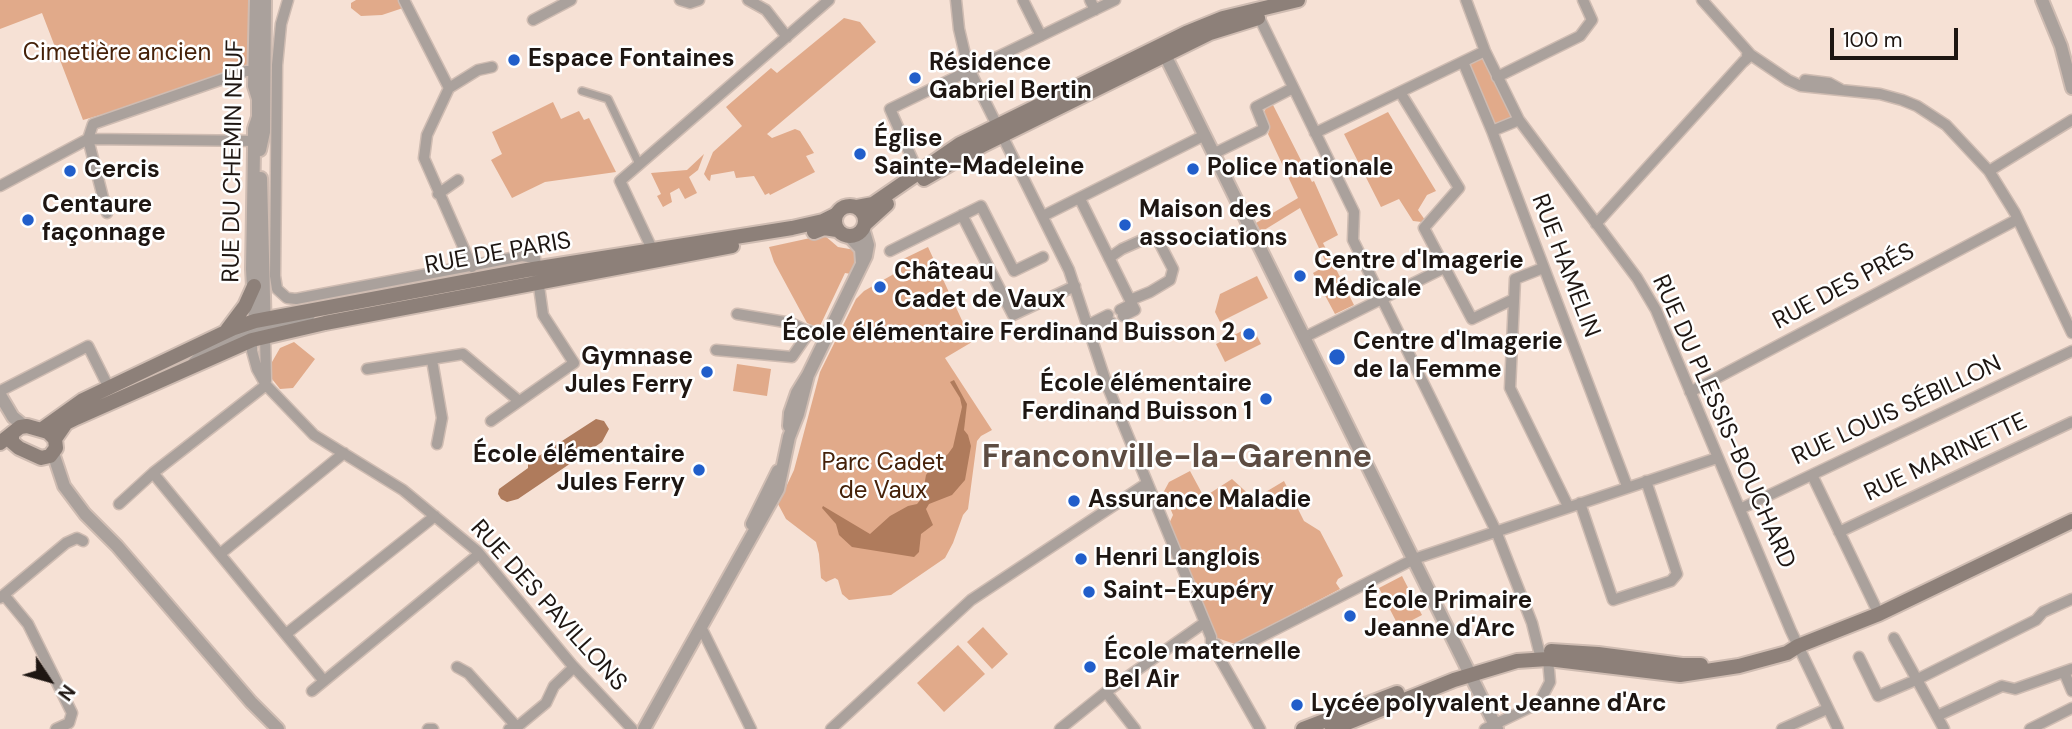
<!DOCTYPE html>
<html>
<head>
<meta charset="utf-8">
<style>
	body { margin:0 }
	#map { position:relative; width:2072px; height:729px; overflow:hidden; background:#f6e1d5; font-family:"DM Sans",sans-serif }
	canvas { display:block }
	.north { position:absolute; left:14px; top:645px; width:70px; height:70px; -webkit-text-stroke:5px #fff; paint-order:stroke; rotate:126deg; font-size:19px; font-weight:700; line-height:28px; text-align:center; color:#1e1612 }
	.north::after { content:''; display:block; margin:auto; width:24px; height:32px; background:#1e1612; clip-path:polygon(50% 0,100% 100%,50% 72%,0 100%) }
	.scale { position:absolute; left:1830px; top:28px; width:128px; height:32px; box-sizing:border-box; border:4px solid #1e1612; border-top:0; padding-left:9px; font-size:21px; line-height:24px; white-space:nowrap; color:#1e1612; -webkit-text-stroke:5px #fff; paint-order:stroke }
</style>
</head>
<body>
<div id="map">
<canvas width="2072" height="729"></canvas>
<div class="north">N</div>
<div class="scale">100 m</div>
</div>
<script>
const c = document.querySelector('canvas').getContext('2d');
c.lineJoin = 'round';
function fillPath(path, color) { c.fillStyle = color; c.fill(path, 'evenodd'); }
const poly = rows => new Path2D(rows.map(r => 'M' + r).join(''));
function stroke(path, color, width, dash) { c.strokeStyle = color; c.lineWidth = width; c.lineCap = dash ? 'butt' : 'round'; c.setLineDash(dash || []); c.stroke(path); }
function drawText(font, color, halo, rows, align = 'center') {
  c.font = font + ' "DM Sans",sans-serif'; c.lineWidth = 5; c.setLineDash([]); c.textBaseline = 'middle'; c.strokeStyle = halo; c.fillStyle = color; for (const [text, x, y, turn = 0] of rows) {
    c.save(); c.translate(x, y); c.rotate((+turn || 0) * Math.PI / 180); c.textAlign = isNaN(turn) ? turn : align; if (halo) c.strokeText(text, 0, 0); c.fillText(text, 0, 0); c.restore();
  }
}
fillPath(poly([
	[0,0,251,0,250,59,247,65,145,102,83,120,42,13,0,29],
	[356,0,399,0,403,8,382,15,361,16,351,8,351,3],
	[844,18,860,22,876,42,767,134,772,138,795,129,800,131,814,153,806,156,815,172,770,195,769,193,765,195,754,176,736,178,734,171,711,175,710,181,708,180,704,174,713,152,742,126,726,107,771,68,777,73],
	[1479,57,1484,58,1511,115,1510,119,1494,126,1469,65,1471,61],
	[553,102,561,119,579,111,584,120,589,118,616,172,545,182,512,198,491,160,502,154,492,132],
	[1272,103,1312,182,1314,181,1338,235,1323,243,1354,305,1335,314,1313,273,1327,265,1300,208,1261,232,1256,223,1298,198,1268,134,1270,128,1264,112,1266,108],
	[1388,112,1436,191,1427,195,1418,210,1425,220,1422,222,1413,221,1399,199,1381,207,1344,134],
	[704,154,698,170,689,177,697,193,685,199,679,188,670,193,672,202,663,207,657,196,661,194,651,173,687,170],
	[824,235,838,247,855,250,856,261,851,274,845,273,819,328,807,323,774,262,769,247],
	[928,247,972,342,945,358,992,430,981,436,977,441,968,509,963,515,953,543,945,558,891,595,849,600,842,594,838,580,835,578,826,582,821,578,819,554,816,542,786,519,778,504,794,470,820,372,856,299,864,291,899,271,895,263],
	[1257,276,1268,298,1220,322,1215,312,1220,294],
	[1252,326,1261,344,1225,362,1216,344],
	[294,342,315,359,293,388,280,389,272,379,272,362,280,348],
	[737,364,771,369,767,396,733,391],
	[1190,471,1204,497,1232,479,1254,499,1284,481,1304,521,1320,531,1340,569,1343,576,1338,579,1336,583,1340,589,1235,644,1217,638,1168,526,1173,515,1166,498,1162,495,1169,482],
	[1402,576,1422,615,1399,627,1379,588],
	[983,627,1008,654,992,669,967,642],
	[958,645,985,674,944,712,917,683]
]), '#e1aa8a');
fillPath(poly([
	[954,380,967,404,964,430,968,435,971,446,965,480,952,495,929,504,926,509,933,525,921,534,919,552,914,557,852,547,839,535,836,524,822,508,823,506,870,534,890,516,908,506,917,504,922,498,926,475,932,467,948,454,953,447,962,407,960,398,950,382],
	[596,419,604,421,609,429,602,442,518,499,507,502,501,499,498,494,499,489,528,468,528,463]
]), '#af7b5c');
const pedestrian = poly([
	[582,91,608,99,639,164]
]);
const minor = poly([
	[288,0,281,24,277,65,275,276,277,289,287,298,296,299,522,256,535,258,543,315,574,363,491,421],
	[404,0,449,88,427,135,424,158,472,267],
	[680,0,690,3,699,0],
	[748,0,766,10,787,37],
	[956,0,959,29,968,67,1069,270,1107,385,1211,637,1211,643,1260,729],
	[1023,0,1041,36],
	[1090,0,1095,10],
	[1466,0,1485,51,1519,120,1637,278,1656,310,1791,631,1838,729],
	[1702,0,1751,55,1788,80,1801,86,1880,94,1902,100,1917,106,1946,125,1989,171,2015,213,2072,333],
	[1257,13,1354,212,1353,240,1496,531,1532,623,1539,651],
	[533,20,571,0],
	[1463,62,1492,131,1627,486],
	[1497,77,1580,36,1592,20,1583,0],
	[1805,80,1829,83,1840,89],
	[449,88,478,70,492,67],
	[1400,92,1459,188,1424,228,1472,319,1514,299],
	[1492,131,1519,120],
	[1315,133,1485,51],
	[1213,154,1262,130,1264,127,1256,107,1293,88],
	[1989,171,2072,120],
	[918,172,890,109,1115,0],
	[0,186,88,139,261,141],
	[438,194,458,180],
	[1080,199,1132,304,1120,310],
	[107,213,88,139,93,124,246,71,261,71],
	[962,215,1013,315,1075,286],
	[1043,216,1205,135],
	[1596,224,1743,62,1751,55,1747,55],
	[653,251,620,181,829,0],
	[890,251,981,206,1014,271,1043,257],
	[1109,258,1122,249,1149,237,1154,237,1159,242,1173,269,1170,280,1150,292,1130,300],
	[1543,268,1515,279,1510,388,1568,506],
	[737,314,791,323,825,340],
	[310,315,298,320,265,327,252,340,252,351,257,369,266,385,314,435,403,490,477,551,572,665,632,729],
	[1123,316,1135,310,1132,304],
	[1088,325,1108,315],
	[1091,333,1111,322],
	[265,336,266,381],
	[1305,337,1444,268],
	[716,350,792,357,810,331],
	[432,360,442,418,437,444],
	[367,369,463,354,519,401],
	[0,391,88,346,109,388],
	[1690,392,2018,219],
	[153,473,324,681],
	[1812,475,1875,606],
	[1580,503,1613,600,1671,581,1677,574,1646,481],
	[119,504,153,473,266,385],
	[1740,509,2072,351],
	[1839,532,2072,422],
	[220,554,344,453],
	[4,595,28,624,72,713,69,723,56,729],
	[0,598,66,543,77,538,83,541],
	[701,627,751,729],
	[286,634,435,516],
	[1894,638,1944,729],
	[1216,644,1221,652,1229,653,1414,559,1717,458],
	[1859,657,1878,696,1916,680,2036,620,2043,612,2072,599],
	[457,667,468,673,517,727],
	[2064,672,2072,691],
	[312,691,479,554],
	[1106,692,1135,729],
	[1937,716,2002,686,2015,689,2072,669],
	[428,729,433,729],
	[509,729,517,727,546,703,554,686,574,667],
	[831,729,971,600,1146,484],
	[1060,729,1106,692,1204,623],
	[1485,729,1539,703,1550,682,1548,659],
	[1782,729,1827,709],
	[2030,729,2072,708]
]);
const tertiary = poly([
	[2042,0,2061,46,2072,88],
	[1162,49,1497,729],
	[260,150,264,132,265,0],
	[261,178,265,336],
	[849,236,861,249,862,262],
	[252,340,255,321,252,269,254,150,254,129,258,117,258,99,254,86,256,0],
	[194,363,206,352,256,327],
	[0,395,13,417,24,426],
	[789,426,790,413,797,393,808,375,866,256,868,245,863,228],
	[53,453,64,486,85,514,117,546,251,702,278,729],
	[752,524,778,471],
	[644,729,778,489,789,437,798,414,808,375]
]);
const secondary = poly([
	[924,179,983,145,1210,33,1258,18],
	'835 221a15 15 0 1 1 30 0a15 15 0 1 1-30 0Z',
	[857,207,873,204,960,144,1186,33,1223,18,1298,0],
	[865,224,887,204],
	[814,232,824,228,837,230],
	[227,330,245,306,254,286],
	[41,430,83,400,234,328,255,321,527,270,792,228,823,221,835,215],
	[55,439,66,423,76,418,252,340,325,323,732,246],
	[0,443,20,427,27,426,48,432,55,439,56,448,50,456,41,458,19,448,12,442,12,435],
	[1551,651,1598,654,1682,665,1701,665],
	[1303,729,1397,693],
	[1332,729,1454,680,1517,661,1548,659,1680,675,1739,666,1787,653,1798,646,1879,614,2072,521]
]);
stroke(pedestrian, '#cfbcb2', 10);
stroke(minor, '#cfbcb2', 13);
stroke(tertiary, '#cfbcb2', 16);
stroke(secondary, '#cfbcb2', 18);
stroke(pedestrian, '#aaa19c', 7);
stroke(minor, '#aaa19c', 10);
stroke(tertiary, '#aaa19c', 12);
stroke(secondary, '#8d8079', 14);
for (const [x, y, r, color] of [
	[514,60,7,"#215eca"],
	[915,78,7,"#215eca"],
	[860,154,7,"#215eca"],
	[1193,169,7,"#215eca"],
	[70,171,7,"#215eca"],
	[28,220,7,"#215eca"],
	[1125,225,7,"#215eca"],
	[1300,276,7,"#215eca"],
	[880,287,7,"#215eca"],
	[1249,334,7,"#215eca"],
	[1337,357,9,"#215eca"],
	[707,372,7,"#215eca"],
	[1266,399,7,"#215eca"],
	[699,470,7,"#215eca"],
	[1074,501,7,"#215eca"],
	[1081,559,7,"#215eca"],
	[1089,592,7,"#215eca"],
	[1350,616,7,"#215eca"],
	[1090,667,7,"#215eca"],
	[1297,705,7,"#215eca"]
]) { const dot = new Path2D(); dot.arc(x, y, r, 0, 2 * Math.PI); c.fillStyle = color; c.fill(dot); stroke(dot, '#fff', 2.5); }
drawText('24px', '#452109', '#fff', [
	["Cimetière ancien",117,54],
	["Parc Cadet",883,464],
	["de Vaux",883,492]
]);
drawText('bold 24px', '#1e1612', '#fff', [
	["Espace Fontaines",528,60],
	["Résidence",929,64],
	["Gabriel Bertin",929,92],
	["Église",874,140],
	["Sainte-Madeleine",874,168],
	["Police nationale",1207,169],
	["Cercis",84,171],
	["Centaure",42,206],
	["façonnage",42,234],
	["Maison des",1139,211],
	["associations",1139,239],
	["Centre d'Imagerie",1314,262],
	["Médicale",1314,290],
	["Château",894,273],
	["Cadet de Vaux",894,301],
	["École élémentaire Ferdinand Buisson 2",1235,334,"right"],
	["Centre d'Imagerie",1353,343],
	["de la Femme",1353,371],
	["Gymnase",693,358,"right"],
	["Jules Ferry",693,386,"right"],
	["École élémentaire",1252,385,"right"],
	["Ferdinand Buisson 1",1252,413,"right"],
	["École élémentaire",685,456,"right"],
	["Jules Ferry",685,484,"right"],
	["Assurance Maladie",1088,501],
	["Henri Langlois",1095,559],
	["Saint-Exupéry",1103,592],
	["École Primaire",1364,602],
	["Jeanne d'Arc",1364,630],
	["École maternelle",1104,653],
	["Bel Air",1104,681],
	["Lycée polyvalent Jeanne d'Arc",1311,705]
], 'left');
drawText('24px', '#1e1612', '#fff', [
	["RUE DU CHEMIN NEUF",234,161,-89],
	["RUE DE PARIS",498,254,-10],
	["RUE HAMELIN",1565,266,69],
	["RUE DES PRÉS",1844,287,-28],
	["RUE LOUIS SÉBILLON",1897,411,-25],
	["RUE DU PLESSIS-BOUCHARD",1723,422,66],
	["RUE MARINETTE",1946,458,-25],
	["RUE DES PAVILLONS",548,606,48]
]);
drawText('bold 32px', '#5d4c42', '#fff', [
	["Franconville-la-Garenne",1177,459]
]);
</script>
</body>
</html>
